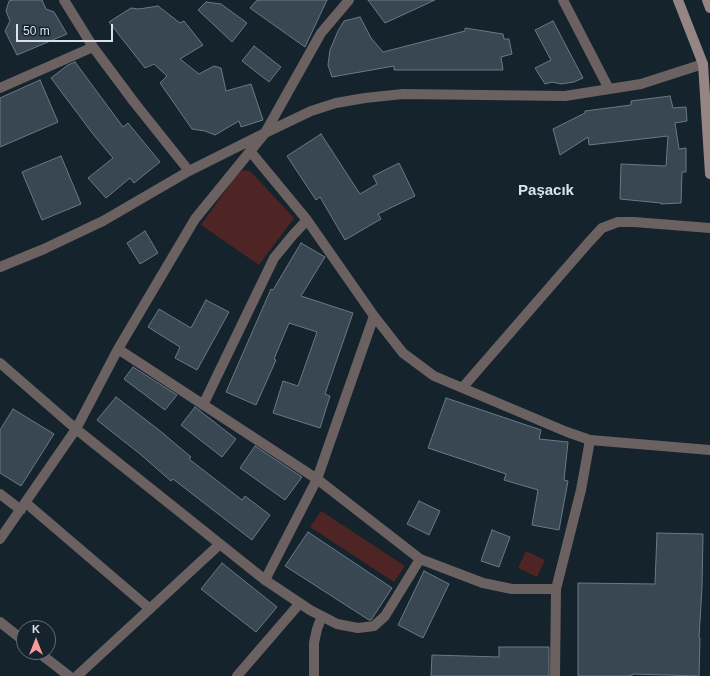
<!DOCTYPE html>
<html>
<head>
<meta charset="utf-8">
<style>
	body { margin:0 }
	#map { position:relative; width:710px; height:676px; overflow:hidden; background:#15232d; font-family:Arial,sans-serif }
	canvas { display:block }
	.north { position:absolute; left:16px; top:620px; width:40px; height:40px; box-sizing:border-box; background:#15232d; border:1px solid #636f79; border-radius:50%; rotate:0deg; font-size:11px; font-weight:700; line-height:16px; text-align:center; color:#d9e2ea }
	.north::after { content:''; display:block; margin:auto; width:14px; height:18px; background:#f59b98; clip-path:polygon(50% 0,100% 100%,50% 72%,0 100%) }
	.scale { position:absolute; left:16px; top:24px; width:97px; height:18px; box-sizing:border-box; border:2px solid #d9e2ea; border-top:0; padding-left:5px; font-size:12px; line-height:14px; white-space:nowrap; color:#d9e2ea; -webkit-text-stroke:3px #15232d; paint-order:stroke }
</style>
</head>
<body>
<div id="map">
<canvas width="710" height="676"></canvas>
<div class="north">K</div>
<div class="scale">50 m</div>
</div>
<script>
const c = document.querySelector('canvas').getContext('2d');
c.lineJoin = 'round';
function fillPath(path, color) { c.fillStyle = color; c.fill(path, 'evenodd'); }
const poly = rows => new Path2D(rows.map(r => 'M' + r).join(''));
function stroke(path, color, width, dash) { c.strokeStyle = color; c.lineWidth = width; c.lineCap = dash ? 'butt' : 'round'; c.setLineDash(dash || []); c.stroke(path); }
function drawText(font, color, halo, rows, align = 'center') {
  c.font = font + ' Arial,sans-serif'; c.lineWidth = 3.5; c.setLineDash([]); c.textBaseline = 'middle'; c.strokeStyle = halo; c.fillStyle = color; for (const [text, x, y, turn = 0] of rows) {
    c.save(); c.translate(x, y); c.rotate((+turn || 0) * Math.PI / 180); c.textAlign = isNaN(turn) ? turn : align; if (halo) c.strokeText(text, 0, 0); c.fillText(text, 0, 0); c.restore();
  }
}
fillPath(poly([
	[240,170,250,171,294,218,259,265,201,225],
	[321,511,405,566,394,582,310,527],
	[526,551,545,560,537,577,518,568]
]), '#4f2424');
const building = poly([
	[12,0,42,0,46,9,54,12,67,34,17,55,5,31,10,21,6,11,9,1,12,0],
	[260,0,327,0,305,47,250,8,256,1,260,0],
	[368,0,435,0,385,23,368,0],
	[206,2,221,4,247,23,232,42,198,10,206,2],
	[158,6,180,23,184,21,203,45,180,59,199,74,214,66,221,68,226,91,251,84,263,120,241,127,239,121,215,135,205,131,192,129,160,83,167,76,154,64,145,68,109,22,131,8,139,9,158,6],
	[360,17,371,38,383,52,465,31,465,28,503,34,504,39,509,39,512,54,501,57,503,70,394,70,394,66,332,77,328,65,330,50,338,31,344,21,360,17],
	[553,21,583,78,574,82,561,84,552,82,545,84,535,68,551,60,535,30,553,21],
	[254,46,281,67,269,82,242,61,254,46],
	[75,62,123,127,128,123,160,162,134,183,130,178,106,198,88,178,113,158,93,134,51,78,68,65,75,62],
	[40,80,58,122,0,147,0,98,40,80],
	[670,96,673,108,686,107,687,121,675,123,679,149,686,148,686,172,682,172,681,203,661,204,661,203,620,199,621,164,666,166,668,136,589,145,588,137,560,155,553,129,585,113,585,111,631,105,631,101,670,96],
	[321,134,360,194,377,184,373,176,399,163,415,196,378,214,381,219,345,240,320,197,316,200,287,156,321,134],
	[61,156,81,204,42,220,22,172,61,156],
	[145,231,158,253,140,264,127,243,145,231],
	[301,243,325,257,301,296,353,313,325,394,330,396,320,428,273,413,283,381,298,386,317,332,289,323,274,359,276,360,256,405,226,392,271,289,273,290,301,243],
	[206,300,229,312,197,370,175,358,180,347,148,327,159,309,191,328,206,300],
	[133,367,177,395,165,410,124,379,133,367],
	[116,397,159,430,191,457,189,459,242,500,245,496,270,515,252,540,173,479,171,481,140,454,97,420,116,397],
	[446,398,541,430,539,439,568,442,564,480,568,481,559,530,532,525,538,490,504,480,506,474,428,448,446,398],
	[195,407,236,439,222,457,181,425,195,407],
	[13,409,54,434,21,486,0,473,0,430,13,409],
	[255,446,302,477,285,500,240,468,255,446],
	[419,501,440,511,429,535,407,524,419,501],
	[492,530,510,537,499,567,481,561,492,530],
	[308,532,392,588,371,620,369,620,285,566,308,532],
	[657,533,703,534,702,587,699,638,700,638,699,676,632,674,632,676,578,676,578,583,655,584,657,533],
	[222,563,277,607,256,632,201,589,222,563],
	[424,571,449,584,423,638,398,625,424,571],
	[499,647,549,647,549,676,431,676,432,655,499,657,499,647]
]);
fillPath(building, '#384752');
stroke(building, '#697a86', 1);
stroke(poly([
	[64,0,93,47,134,102,189,171],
	[563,0,609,89],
	[0,88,93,47],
	[250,151,307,220,374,316,403,353,434,376,567,432,590,440,710,450],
	[0,267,44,249,103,221,189,171,265,133,311,111,336,103,365,98,403,94,565,96,641,84,703,64],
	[118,349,317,479,420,559,483,583,512,589,556,589],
	[0,363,76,429,265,580,310,610,337,624,358,628,374,626,385,616,420,559],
	[463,387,589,242,602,228,618,222,634,222,710,228],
	[203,405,274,258,293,235,307,220],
	[0,494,21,510],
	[26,503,150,609],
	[0,539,76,429,118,349,195,219,265,133,321,33,349,0],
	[265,580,317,479,374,316],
	[0,622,24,641],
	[38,652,69,676],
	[77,676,220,544],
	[237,676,300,603],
	[314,676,314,643,317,629,322,616],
	[555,676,556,589,581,490,590,440]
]), '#6b6160', 10);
stroke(poly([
	[678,0,703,64,710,174],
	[707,0,710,8]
]), '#958584', 10);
drawText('bold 15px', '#d9e2ea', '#15232d', [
	["Paşacık",546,191]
]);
</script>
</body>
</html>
